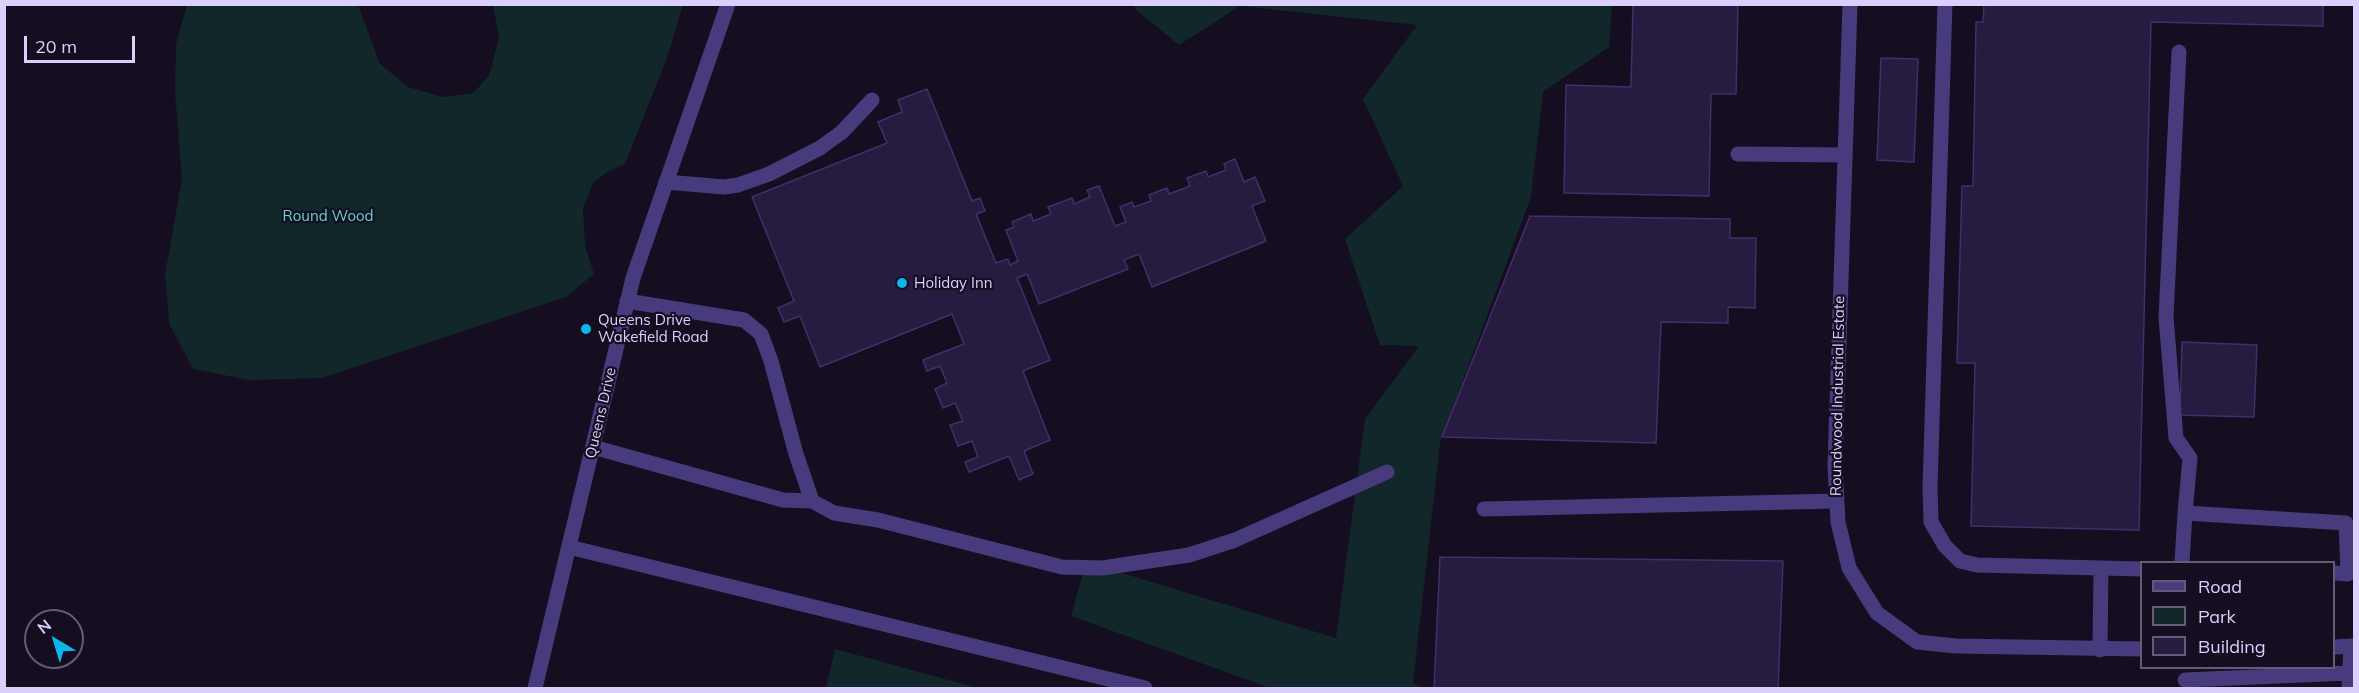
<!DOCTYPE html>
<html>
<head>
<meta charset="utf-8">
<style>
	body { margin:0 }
	#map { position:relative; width:2359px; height:693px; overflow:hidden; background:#140e20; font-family:Mulish,sans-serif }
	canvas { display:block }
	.frame { position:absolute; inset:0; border:6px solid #dbcffd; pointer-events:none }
	.legend { position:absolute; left:2140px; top:561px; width:195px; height:108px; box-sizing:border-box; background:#140e20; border:2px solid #645b78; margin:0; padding:8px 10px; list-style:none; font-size:18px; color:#dbcffd }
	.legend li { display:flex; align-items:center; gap:12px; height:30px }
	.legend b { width:30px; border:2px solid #645b78 }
	.north { position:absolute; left:24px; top:609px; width:60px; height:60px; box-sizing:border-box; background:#140e20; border:2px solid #645b78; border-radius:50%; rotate:322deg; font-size:16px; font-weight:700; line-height:24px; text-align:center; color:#dbcffd }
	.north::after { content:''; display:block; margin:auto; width:21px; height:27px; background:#0bb6ed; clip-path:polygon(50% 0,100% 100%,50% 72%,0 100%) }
	.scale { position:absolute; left:24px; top:36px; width:111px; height:27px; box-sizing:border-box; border:3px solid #dbcffd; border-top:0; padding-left:8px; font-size:18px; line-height:21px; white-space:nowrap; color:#dbcffd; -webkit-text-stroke:4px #140e20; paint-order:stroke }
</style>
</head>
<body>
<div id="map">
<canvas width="2359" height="693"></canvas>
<div class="frame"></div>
<ul class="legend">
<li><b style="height:8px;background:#473b7d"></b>Road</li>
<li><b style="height:16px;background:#112729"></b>Park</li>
<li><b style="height:16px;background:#281b40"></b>Building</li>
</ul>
<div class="north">N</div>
<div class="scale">20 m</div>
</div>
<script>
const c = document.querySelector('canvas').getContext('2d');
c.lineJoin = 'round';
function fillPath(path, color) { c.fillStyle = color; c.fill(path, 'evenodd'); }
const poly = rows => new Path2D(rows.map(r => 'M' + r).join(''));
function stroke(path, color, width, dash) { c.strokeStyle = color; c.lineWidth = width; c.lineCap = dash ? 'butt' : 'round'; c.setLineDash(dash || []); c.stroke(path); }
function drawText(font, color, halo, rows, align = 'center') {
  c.font = font + ' Mulish,sans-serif'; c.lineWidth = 4.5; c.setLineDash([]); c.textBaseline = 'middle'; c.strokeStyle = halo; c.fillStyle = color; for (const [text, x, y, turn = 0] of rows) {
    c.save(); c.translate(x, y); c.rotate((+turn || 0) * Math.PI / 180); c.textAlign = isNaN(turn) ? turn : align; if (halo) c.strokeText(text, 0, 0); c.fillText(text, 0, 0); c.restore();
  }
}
fillPath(poly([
	[187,5,358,5,380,64,408,87,443,97,473,93,489,76,499,38,493,5,683,5,667,58,625,164,607,172,593,183,583,208,585,246,594,274,566,297,322,378,249,380,193,369,169,323,165,274,182,179,175,92,176,44],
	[1134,5,1612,5,1609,47,1543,92,1531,197,1440,443,1413,683,1423,688,1270,688,1071,616,1086,562,1336,638,1365,419,1419,346,1380,345,1345,239,1403,186,1363,99,1417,25,1240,6,1179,45,1135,9],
	[835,649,978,688,826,688]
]), '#112729');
const building = poly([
	[1633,4,1738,4,1736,94,1711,94,1709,196,1564,193,1566,85,1631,87,1633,4],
	[1984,4,2323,4,2323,26,2151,22,2139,530,1971,526,1975,363,1957,363,1962,186,1973,186,1976,22,1983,22,1984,4],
	[1881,58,1918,59,1914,162,1877,160,1881,58],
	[927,89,972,201,980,198,985,211,976,214,996,263,1008,259,1010,265,1018,261,1006,230,1014,227,1012,222,1031,214,1033,221,1051,214,1048,207,1072,198,1074,204,1090,197,1087,190,1099,186,1115,226,1126,222,1120,207,1132,202,1134,207,1151,201,1149,195,1167,188,1169,194,1190,186,1187,178,1206,171,1208,177,1226,170,1224,164,1235,159,1244,182,1255,177,1265,201,1252,206,1266,241,1152,287,1139,254,1124,260,1128,269,1039,304,1027,274,1017,278,1050,360,1023,371,1050,440,1024,451,1033,474,1019,480,1009,456,969,472,965,462,978,457,972,441,958,446,950,425,963,421,955,403,943,408,935,389,947,383,940,366,927,371,923,360,964,344,952,314,820,367,800,316,784,322,778,308,794,301,752,197,887,143,878,122,902,112,898,100,927,89],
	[1530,216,1730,219,1730,238,1756,238,1755,308,1728,307,1728,323,1661,322,1656,443,1442,437,1530,216],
	[2182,342,2257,345,2254,417,2180,415,2182,342],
	[1440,557,1783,561,1778,688,1434,688,1440,557]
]);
fillPath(building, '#281b40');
stroke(building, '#432e6b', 1.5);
stroke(poly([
	[1945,4,1930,487,1931,522,1945,546,1960,561,1977,565,2101,568,2100,650],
	[2179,52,2166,317,2176,438,2190,458,2185,513,2346,523,2348,574,2334,573],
	[1738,154,1845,155],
	[666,182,724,187,738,185,769,174,820,148,842,132,872,100],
	[627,301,744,320,761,334,771,361,796,454,812,501],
	[593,447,783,500,812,501,834,513,878,520,1062,567,1102,568,1189,555,1235,540,1387,472],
	[1484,509,1836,501],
	[569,547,1145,688],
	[2182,562,2185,513],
	[2101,568,2142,569],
	[2185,680,2349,673],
	[2349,688,2351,646]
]), '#473b7d', 15);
stroke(poly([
	[1850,4,1835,465,1838,522,1849,568,1877,613,1917,642,1956,646,2142,649],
	[2334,647,2354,646]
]), '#473b7d', 15);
stroke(poly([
	[535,688,633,278,728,4]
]), '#473b7d', 15);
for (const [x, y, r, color] of [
	[902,283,6,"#0bb6ed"],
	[586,329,6,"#0bb6ed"]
]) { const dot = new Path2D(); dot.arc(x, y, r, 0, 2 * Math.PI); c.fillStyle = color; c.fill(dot); stroke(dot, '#140e20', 2); }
drawText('15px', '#5fd9cc', '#140e20', [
	["Round Wood",328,216]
]);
drawText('15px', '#dbcffd', '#140e20', [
	["Holiday Inn",914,283],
	["Queens Drive",598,320],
	["Wakefield Road",598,337]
], 'left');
drawText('15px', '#dbcffd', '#140e20', [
	["Roundwood Industrial Estate",1838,396,-89],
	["Queens Drive",601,413,-77]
]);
</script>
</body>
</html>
